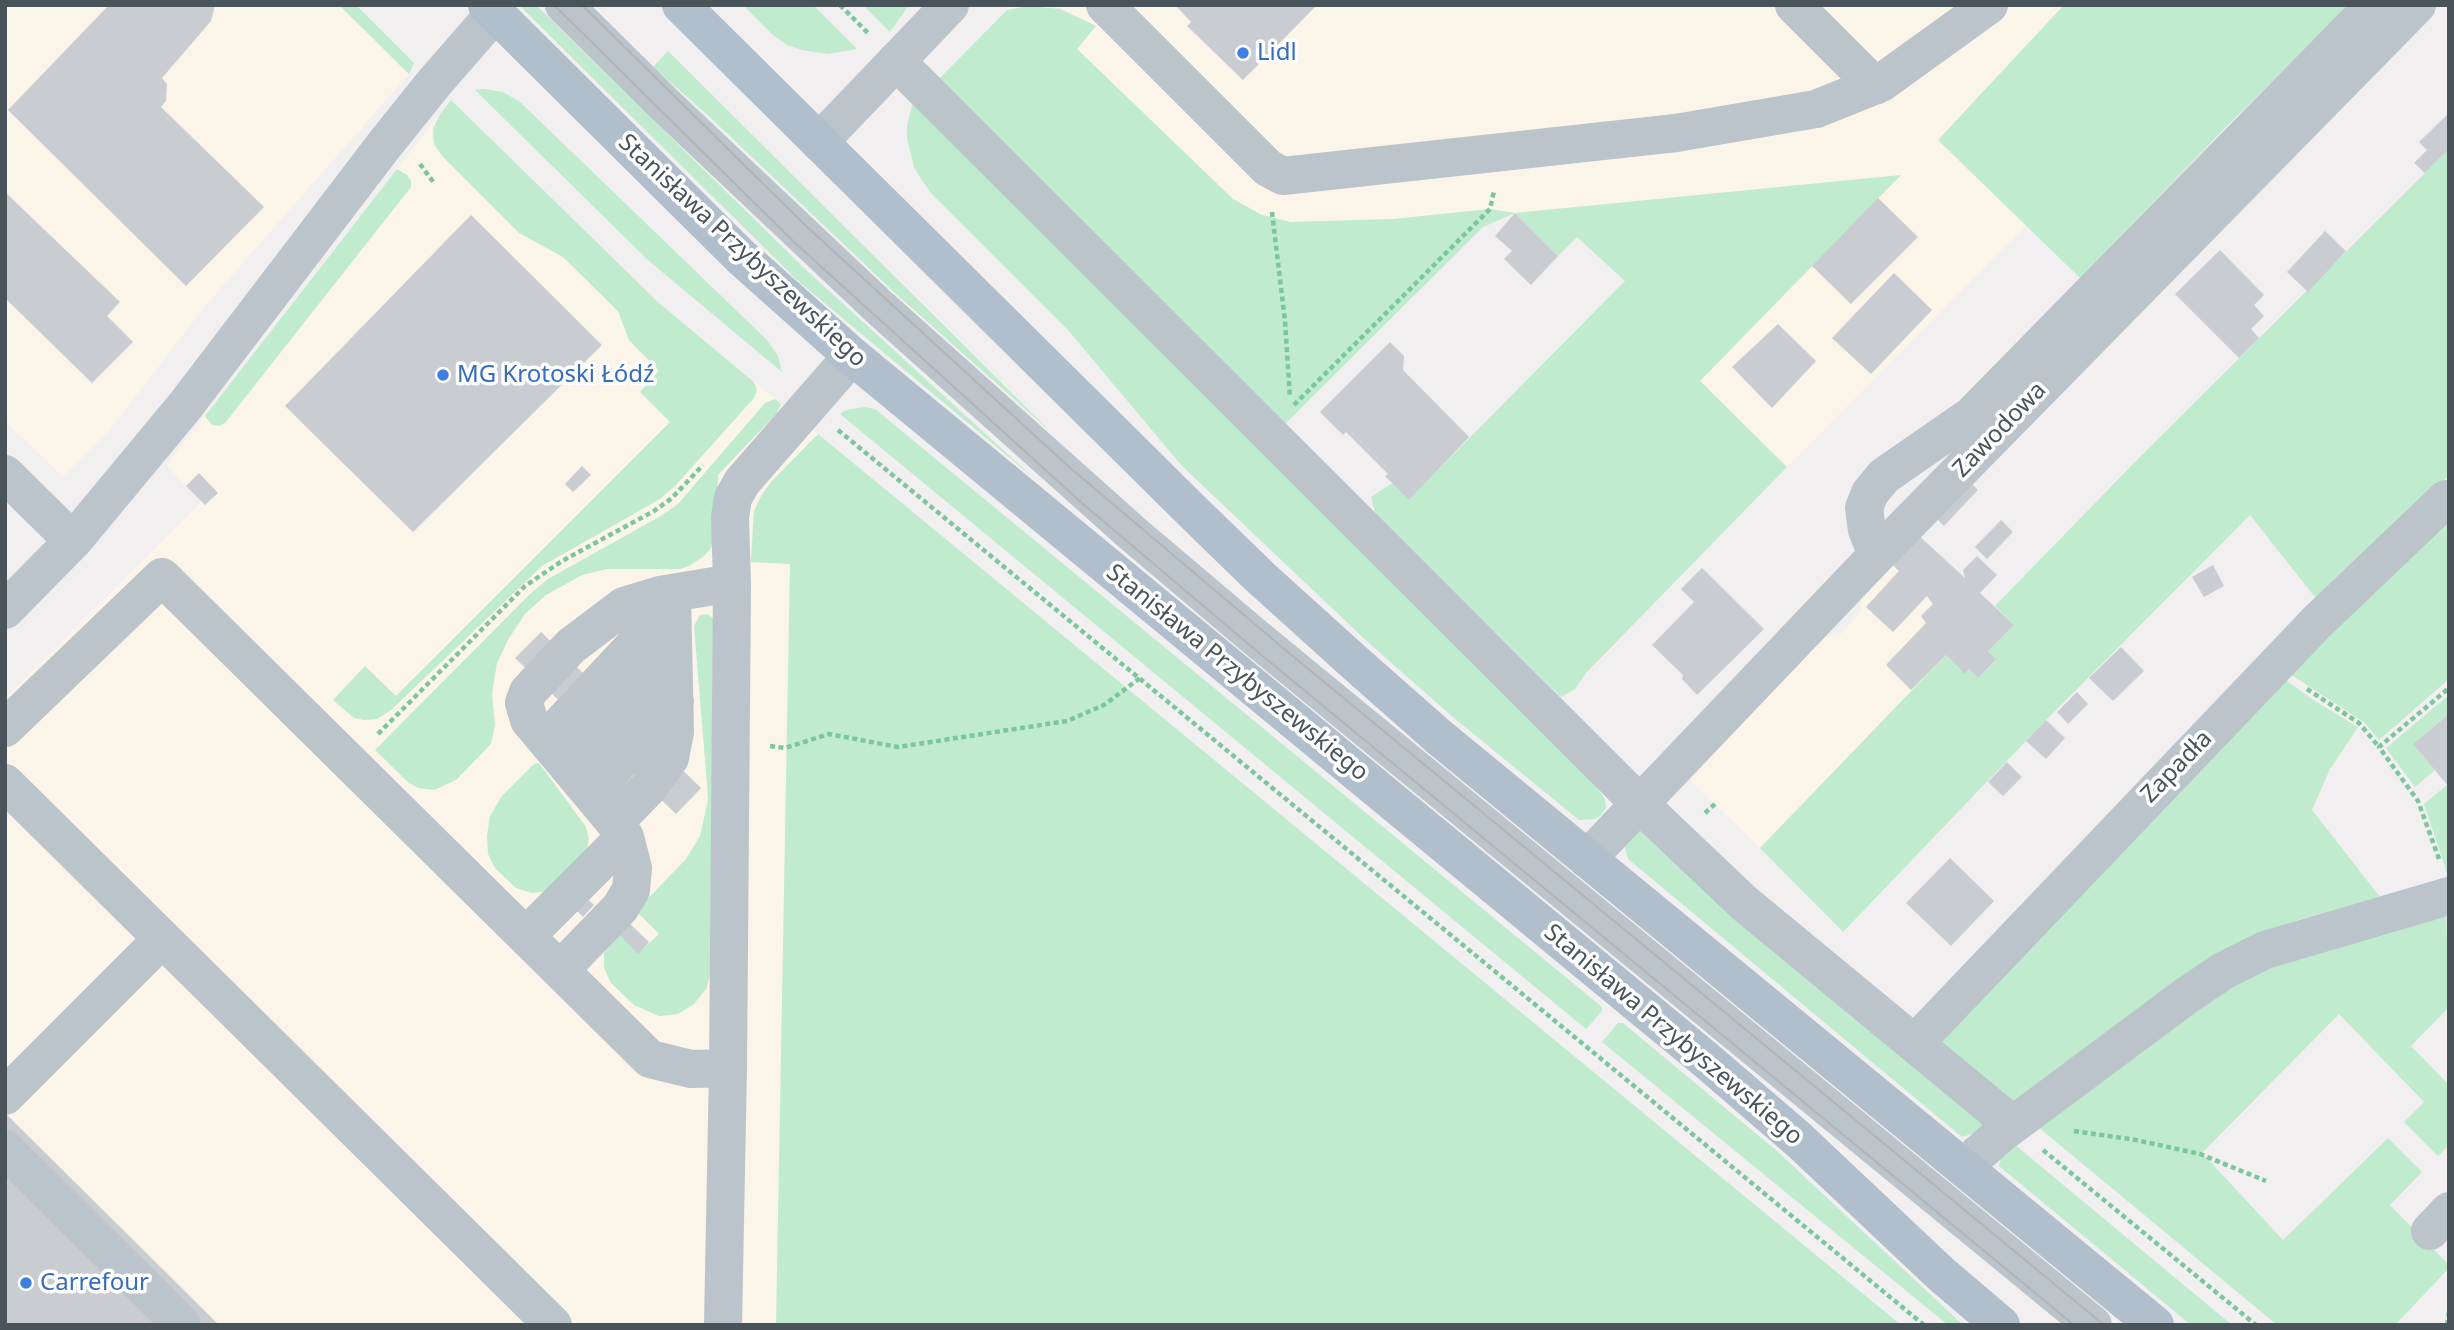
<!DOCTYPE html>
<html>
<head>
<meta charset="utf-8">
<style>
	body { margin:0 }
	#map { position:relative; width:2454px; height:1330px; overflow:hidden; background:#f1efef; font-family:"Noto Sans",sans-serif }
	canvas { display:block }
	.frame { position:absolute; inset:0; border:7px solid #48535a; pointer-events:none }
</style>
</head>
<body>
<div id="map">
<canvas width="2454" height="1330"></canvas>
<div class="frame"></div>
</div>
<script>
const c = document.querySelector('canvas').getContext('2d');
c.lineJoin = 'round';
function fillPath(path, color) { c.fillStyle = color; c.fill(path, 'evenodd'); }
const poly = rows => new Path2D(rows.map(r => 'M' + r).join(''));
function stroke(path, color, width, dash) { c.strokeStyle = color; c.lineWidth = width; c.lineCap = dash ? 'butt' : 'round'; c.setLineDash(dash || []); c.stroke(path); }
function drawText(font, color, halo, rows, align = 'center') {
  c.font = font + ' "Noto Sans",sans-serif'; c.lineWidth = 7; c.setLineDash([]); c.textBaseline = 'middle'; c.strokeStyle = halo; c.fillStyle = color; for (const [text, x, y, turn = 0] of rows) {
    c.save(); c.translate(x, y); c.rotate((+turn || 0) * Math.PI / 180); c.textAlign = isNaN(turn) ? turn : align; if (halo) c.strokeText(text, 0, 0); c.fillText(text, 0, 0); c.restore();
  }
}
fillPath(poly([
	[5,5,339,5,409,74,206,305,108,432,63,477,5,421],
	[1010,5,2064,5,1938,140,2026,226,1787,467,1699,381,1900,176,1515,213,1490,209,1393,219,1291,222,1262,215,1233,199,1077,49,1095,25,1060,8,1028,6,1007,10],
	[451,100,659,303,818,434,858,471,776,1325,5,1325,5,698,201,502,166,465],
	[1887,560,1927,596,1965,636,1760,848,1688,778,1818,637,1840,635,1861,611,1861,591]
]), '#faf4e9');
fillPath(poly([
	[339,5,356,5,414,63,409,74],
	[519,5,536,5,805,269,1035,479,797,280],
	[743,5,813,5,857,49,828,54,802,50,787,45,773,35],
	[863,5,909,5,890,32],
	[2064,5,2350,5,2224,129,2080,278,1938,140],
	[1028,6,1060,9,1096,26,1077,49,1233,199,1262,215,1291,222,1393,219,1490,209,1515,213,1901,175,1700,381,1787,467,1586,673,1575,689,1561,697,1376,515,1371,497,1392,483,1409,499,1625,281,1577,237,1558,256,1515,213,1483,227,1284,425,938,80,1007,10],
	[668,51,1051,432,895,293,712,119,653,67],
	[484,89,503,92,520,102,766,339,778,356,782,372,649,261,475,90],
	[451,100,659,303,754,382,757,390,754,398,675,486,660,499,542,566,391,710,377,719,364,720,354,718,333,700,365,666,396,696,670,422,640,392,659,371,629,340,618,311,563,257,519,233,443,157,434,144,433,129,440,114],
	[913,103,1594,782,1605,800,1606,808,1600,816,1595,819,1579,820,1454,718,1371,645,1182,466,1068,330,931,193,921,179,914,167,907,139,907,125],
	[2449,149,2449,475,2318,601,2250,515,2046,720,1843,932,1760,848,1946,655,1965,674,1969,669,1978,678,1996,661,1988,651,2014,625,1995,606,2134,463],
	[397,169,407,175,411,181,411,187,225,423,219,426,212,425,205,416],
	[775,399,781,404,777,413,718,475,717,534,711,548,704,556,689,566,680,569,607,569,582,575,546,595,525,614,509,638,497,663,492,693,495,725,491,744,456,780,434,790,418,788,409,783,375,750,531,593,548,579,659,517,678,504,765,403],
	[865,407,875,409,1602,1007,1602,1011,1586,1029,840,414,846,410],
	[818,434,1901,1325,776,1325,790,564,751,562,753,525,754,511,761,496,771,482],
	[2449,516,2449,679,2379,740,2365,723,2284,670],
	[707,614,713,618,711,972,706,989,694,1004,678,1014,659,1016,634,1005,611,983,604,968,604,953,617,932,638,953,659,934,636,911,686,859,700,836,708,800,707,784,694,626,700,615],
	[2279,675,2313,700,2358,727,2330,769,2312,810,2380,897,2298,920,2212,958,2013,1106,1935,1040],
	[2449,695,2449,714,2413,744,2435,770,2415,787,2386,748],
	[539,763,586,827,589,839,586,855,548,891,532,893,516,888,495,868,488,854,487,836,490,816,502,796,534,764],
	[2447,785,2449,787,2448,876,2424,804],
	[1639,823,1989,1123,1975,1133,1962,1137,1628,859,1625,846],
	[2446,909,2449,1007,2411,1046,2449,1085,2449,1145,2438,1156,2404,1122,2424,1102,2339,1014,2202,1153,2283,1240,2388,1138,2422,1172,2390,1205,2449,1265,2449,1268,2395,1325,2277,1325,2037,1126,2246,976],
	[1618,1023,1623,1023,1778,1152,1963,1325,1948,1325,1602,1042],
	[2014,1144,2232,1325,2191,1325,1999,1166,2002,1153]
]), '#c0ebce');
fillPath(poly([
	[109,5,215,5,211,21,162,78,167,84,166,101,161,107,264,207,186,286,8,110],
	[1175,5,1317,5,1243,80,1187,26,1191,22],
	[2449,113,2449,149,2425,173,2414,163,2427,150,2419,142],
	[5,192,120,302,107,316,133,342,92,383,5,298],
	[1878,198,1918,237,1851,304,1812,266],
	[1515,213,1558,256,1531,285,1504,259,1512,251,1495,236],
	[471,215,602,345,413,532,285,406],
	[2325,231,2346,251,2308,292,2287,272],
	[2220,250,2264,295,2254,305,2264,316,2251,329,2259,338,2239,358,2175,294],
	[1894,273,1932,310,1871,374,1832,338],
	[1778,324,1816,361,1772,408,1732,367],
	[1390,342,1404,356,1403,370,1469,437,1409,500,1385,476,1388,474,1346,432,1343,435,1320,412],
	[582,466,591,475,573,492,565,484],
	[199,473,218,493,205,505,186,486],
	[1967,479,1978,490,1944,526,1932,514],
	[2001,520,2013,532,1987,559,1975,547],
	[1915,532,1965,578,1963,570,1977,556,1997,575,1980,593,2014,625,1988,651,1996,660,1978,678,1969,669,1965,674,1946,655,1911,690,1886,665,1926,623,1921,616,1933,604,1927,596,1893,632,1866,607,1899,571,1887,560],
	[2213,565,2224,586,2204,597,2192,577],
	[1702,568,1764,629,1697,695,1682,679,1683,675,1652,645,1694,602,1681,589],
	[541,632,701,788,676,814,515,658],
	[2121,647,2144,671,2113,701,2089,678],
	[2077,692,2088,704,2068,724,2057,712],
	[2449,714,2449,787,2413,744],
	[2046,720,2065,738,2046,759,2026,741],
	[2007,762,2022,777,2003,796,1988,782],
	[1950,858,1994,901,1951,946,1906,903],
	[585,897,594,905,583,917,574,908],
	[627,921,649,942,638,954,617,932],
	[5,1113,219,1325,5,1325]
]), '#c9ccd1');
stroke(poly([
	[840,5,868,33],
	[420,164,434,183],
	[1272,212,1285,321,1290,398],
	[1294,405,1490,209,1494,191],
	[838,430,1924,1325],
	[2307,689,2359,723,2379,747],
	[378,734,525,586,562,561,654,511,672,498,703,465],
	[770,746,785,748,829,734,898,747,1067,721,1104,705,1140,678],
	[1705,813,1715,804],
	[2439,859,2418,801,2379,747,2449,688],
	[2074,1131,2136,1140,2200,1154,2266,1181],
	[2043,1150,2256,1325],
	[2447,1325,2449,1312]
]), '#7bc69d', 4.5, [5, 3.5]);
stroke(poly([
	[564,5,663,103,878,306,1132,533,1256,638,2093,1325],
	[1105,5,1268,168,1283,176,1676,133,1816,109,1881,83,1989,5],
	[1794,5,1875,86],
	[896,61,1648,812,1744,903,2013,1125],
	[819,142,950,5],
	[5,474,73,541],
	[1877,555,1867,530,1864,508,1870,493,1884,476,1972,415,2374,5],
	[5,610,73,541,185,406,385,144,434,83,495,13],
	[5,728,162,577,650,1059,691,1069,728,1068],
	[546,740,672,605],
	[568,765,673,653],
	[5,783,553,1325],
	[591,793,675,702],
	[615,822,648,788,670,758,675,732,672,593],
	[1587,859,1877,555,2417,5],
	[526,936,625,837],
	[561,969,620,908,631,890,633,868,625,837,612,819,529,720,524,703,528,692,571,646,624,606,660,595,732,583],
	[1915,1043,2317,622,2446,499],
	[5,1096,162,939],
	[5,1149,182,1325],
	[1965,1169,1978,1154,2002,1133,2186,996,2223,971,2265,950,2449,896],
	[2430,1231,2449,1211],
	[723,1325,728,1068,732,583,730,517,733,498,742,482,852,356]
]), '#bbc4ca', 38);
stroke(poly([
	[487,5,741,257,852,356,1706,1060,1799,1140,1941,1274,2001,1325],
	[681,5,1191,510,1260,577,1354,662,1439,737,2155,1325]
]), '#b0bfcb', 38);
stroke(poly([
	[554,5,794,242,1083,504,1259,653,2074,1325],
	[582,5,805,225,1068,466,1289,653,2104,1325]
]), '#b1b4b8', 2);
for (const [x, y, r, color] of [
	[1243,53,7,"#3f7fe0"],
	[443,375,7,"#3f7fe0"],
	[26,1283,7,"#3f7fe0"]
]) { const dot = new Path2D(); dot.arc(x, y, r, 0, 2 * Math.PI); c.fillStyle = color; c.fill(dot); stroke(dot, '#fff', 2.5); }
drawText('24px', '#366cbe', '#fff', [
	["Lidl",1257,53],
	["MG Krotoski Łódź",457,375],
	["Carrefour",40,1283]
], 'left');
drawText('24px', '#48535a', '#fff', [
	["Stanisława Przybyszewskiego",742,251,43],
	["Zawodowa",2000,430,-46],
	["Stanisława Przybyszewskiego",1237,673,39],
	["Zapadła",2177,767,-46],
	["Stanisława Przybyszewskiego",1673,1035,40]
]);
</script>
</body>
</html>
